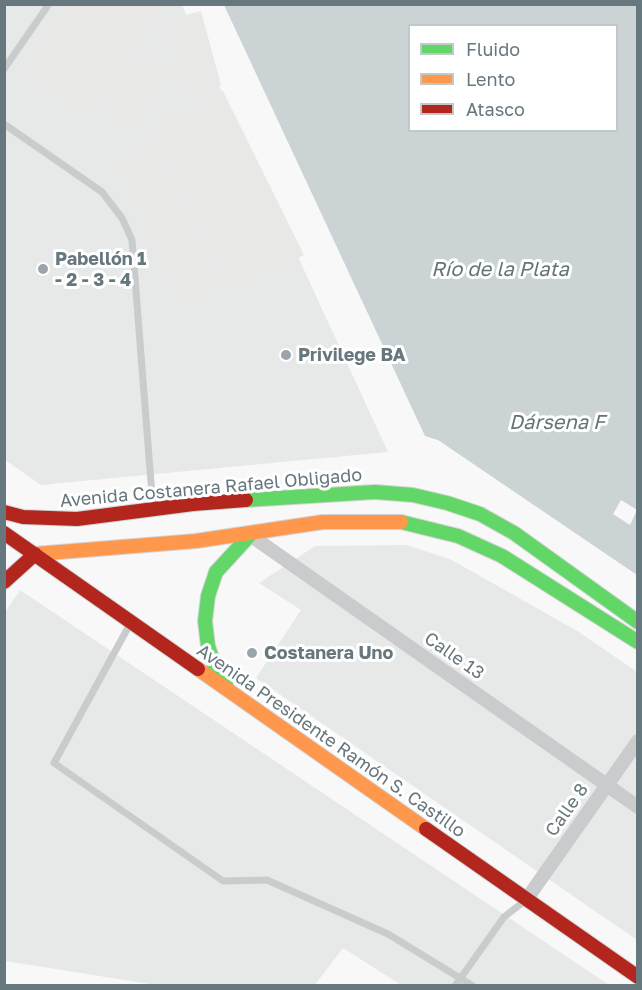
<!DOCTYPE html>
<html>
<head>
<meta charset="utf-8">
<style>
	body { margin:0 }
	#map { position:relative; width:642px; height:990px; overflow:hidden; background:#f8f8f8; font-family:"Golos Text",sans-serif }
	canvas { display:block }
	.frame { position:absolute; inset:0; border:6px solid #67777e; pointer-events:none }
	.legend { position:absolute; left:408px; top:24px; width:210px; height:108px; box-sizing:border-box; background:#fff; border:2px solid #c2c9cb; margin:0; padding:8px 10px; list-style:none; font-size:18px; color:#67777e }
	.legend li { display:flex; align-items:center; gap:12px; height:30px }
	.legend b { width:30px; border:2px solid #c2c9cb }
</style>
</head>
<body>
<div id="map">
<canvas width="642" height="990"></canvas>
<div class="frame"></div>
<ul class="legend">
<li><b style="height:8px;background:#63d668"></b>Fluido</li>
<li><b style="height:8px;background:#ff974d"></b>Lento</li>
<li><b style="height:8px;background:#b3261e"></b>Atasco</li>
</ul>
</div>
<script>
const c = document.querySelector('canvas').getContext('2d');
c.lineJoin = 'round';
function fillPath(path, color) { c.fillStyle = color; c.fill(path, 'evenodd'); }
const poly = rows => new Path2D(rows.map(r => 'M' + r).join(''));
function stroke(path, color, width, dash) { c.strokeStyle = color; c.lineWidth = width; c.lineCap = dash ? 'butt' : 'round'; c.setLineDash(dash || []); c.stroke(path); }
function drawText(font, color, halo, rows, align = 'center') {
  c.font = font + ' "Golos Text",sans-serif'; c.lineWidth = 6; c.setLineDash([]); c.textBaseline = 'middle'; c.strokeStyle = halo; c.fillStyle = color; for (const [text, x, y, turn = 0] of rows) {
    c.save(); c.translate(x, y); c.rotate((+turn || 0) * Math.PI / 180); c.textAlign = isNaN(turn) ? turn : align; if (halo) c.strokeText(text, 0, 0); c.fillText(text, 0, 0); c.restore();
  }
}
fillPath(poly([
	[4,5,182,5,388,452,41,485,5,460],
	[406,545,450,559,579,632,637,672,637,940,256,678,301,610,259,583,315,546],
	[20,590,609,985,401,985,343,948,314,986,156,985,5,961,4,614]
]), '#e7e9e8');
fillPath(poly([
	[65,5,166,5,88,119,18,73],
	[201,11,221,85,184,95,163,21],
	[142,50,174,71,130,135,99,114],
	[223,91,304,255,231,290,149,125],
	[152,143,222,288,183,307,113,161]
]), '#e8e9e6');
fillPath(poly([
	[224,5,637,5,637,575,438,440,425,436],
	[410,26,616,26,616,130,410,130]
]), '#cbd3d5');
fillPath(poly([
	[621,500,637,510,630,525,613,514]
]), '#f8f8f8');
const fast = poly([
	[246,500,375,492,413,495,447,503,480,514,514,533,638,622],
	[401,522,458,536,502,556,638,642],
	[226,685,216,670,208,646,205,621,208,596,216,572,250,535]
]);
const slow = poly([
	[35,554,196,541,323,522,401,522],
	[198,669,426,829]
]);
const jam = poly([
	[4,512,23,517,77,519,193,504,246,500],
	[4,533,198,669],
	[4,582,35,554],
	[426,829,638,977]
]);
stroke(fast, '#d3d4d5', 16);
stroke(slow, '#d3d4d5', 16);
stroke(jam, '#d3d4d5', 16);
stroke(poly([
	[4,69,49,4],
	[4,124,102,192,122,218,132,240,153,508],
	[130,624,54,763,223,881,267,880,388,934,473,986],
	[455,986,504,917,526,900]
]), '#c9cbcc', 7);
stroke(poly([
	[250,535,638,807],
	[526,900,638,741]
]), '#c9cbcc', 14);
stroke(fast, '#63d668', 14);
stroke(slow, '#ff974d', 14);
stroke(jam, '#b3261e', 14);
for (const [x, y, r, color] of [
	[43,269,6,"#9aa4a9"],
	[286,355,6,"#9aa4a9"],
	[252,653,6,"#9aa4a9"]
]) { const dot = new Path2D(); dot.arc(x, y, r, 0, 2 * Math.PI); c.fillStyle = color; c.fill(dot); stroke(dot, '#fff', 2); }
drawText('bold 18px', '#67777e', '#fff', [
	["Pabellón 1",55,259],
	["- 2 - 3 - 4",55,280],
	["Privilege BA",298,355],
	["Costanera Uno",264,653]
], 'left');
drawText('18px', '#67777e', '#fff', [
	["Avenida Costanera Rafael Obligado",211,488,-5],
	["Calle 13",454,656,35],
	["Avenida Presidente Ramón S. Castillo",331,741,35],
	["Calle 8",567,810,-55]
]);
drawText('italic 20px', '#627478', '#fff', [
	["Río de la Plata",500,270],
	["Dársena F",557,423]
]);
</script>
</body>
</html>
